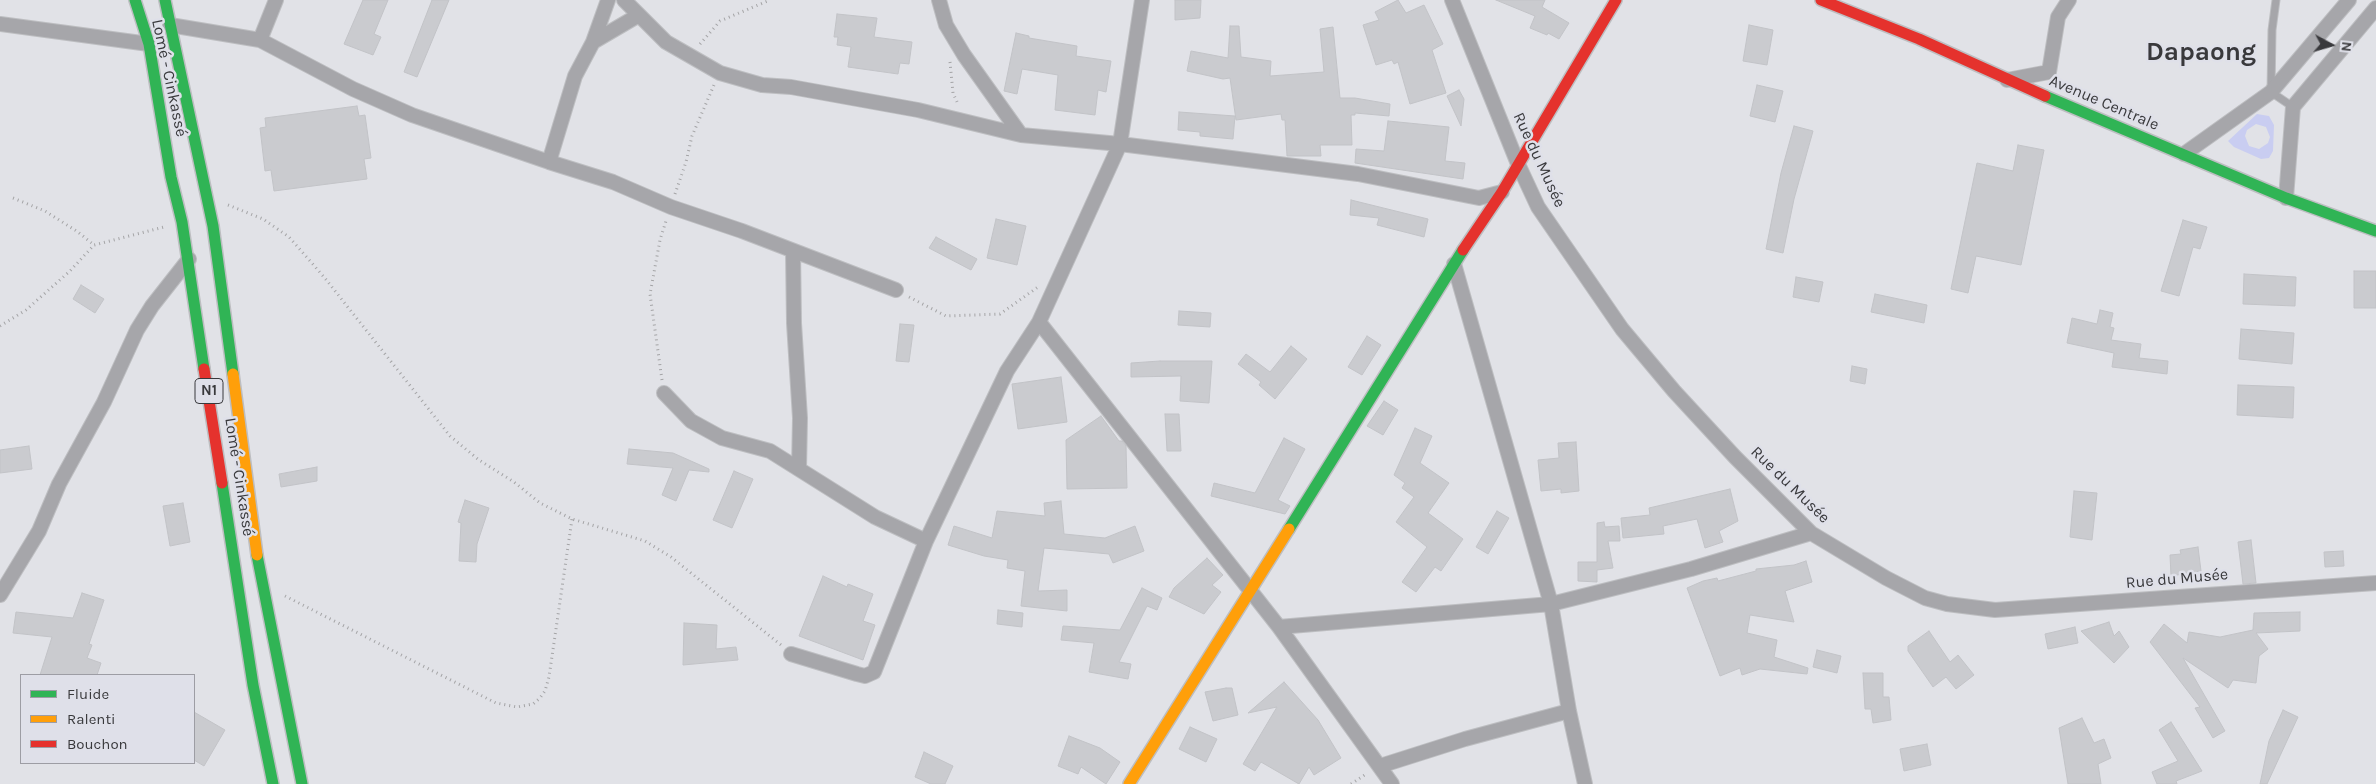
<!DOCTYPE html>
<html>
<head>
<meta charset="utf-8">
<style>
	body { margin:0 }
	#map { position:relative; width:2376px; height:784px; overflow:hidden; background:#e1e2e7; font-family:Karla,sans-serif }
	canvas { display:block }
	.legend { position:absolute; left:20px; top:674px; width:175px; height:90px; box-sizing:border-box; background:#dfe0e9; border:1px solid #9d9da4; margin:0; padding:6px 9px; list-style:none; font-size:15px; color:#39393c }
	.legend li { display:flex; align-items:center; gap:10px; height:25px }
	.legend b { width:25px; border:1px solid #9d9da4 }
	.north { position:absolute; left:2306px; top:20px; width:50px; height:50px; -webkit-text-stroke:4px #dfe0e9; paint-order:stroke; rotate:96deg; font-size:14px; font-weight:700; line-height:20px; text-align:center; color:#39393c }
	.north::after { content:''; display:block; margin:auto; width:18px; height:22px; background:#39393c; clip-path:polygon(50% 0,100% 100%,50% 72%,0 100%) }
</style>
</head>
<body>
<div id="map">
<canvas width="2376" height="784"></canvas>
<ul class="legend">
<li><b style="height:6px;background:#30b455"></b>Fluide</li>
<li><b style="height:6px;background:#ff9f0a"></b>Ralenti</li>
<li><b style="height:6px;background:#e5322d"></b>Bouchon</li>
</ul>
<div class="north">N</div>
</div>
<script>
const c = document.querySelector('canvas').getContext('2d');
c.lineJoin = 'round';
function fillPath(path, color) { c.fillStyle = color; c.fill(path, 'evenodd'); }
const poly = rows => new Path2D(rows.map(r => 'M' + r).join(''));
function stroke(path, color, width, dash) { c.strokeStyle = color; c.lineWidth = width; c.lineCap = dash ? 'butt' : 'round'; c.setLineDash(dash || []); c.stroke(path); }
function drawText(font, color, halo, rows, align = 'center') {
  c.font = font + ' Karla,sans-serif'; c.lineWidth = 5; c.setLineDash([]); c.textBaseline = 'middle'; c.strokeStyle = halo; c.fillStyle = color; for (const [text, x, y, turn = 0] of rows) {
    c.save(); c.translate(x, y); c.rotate((+turn || 0) * Math.PI / 180); c.textAlign = isNaN(turn) ? turn : align; if (halo) c.strokeText(text, 0, 0); c.fillText(text, 0, 0); c.restore();
  }
}
fillPath(poly([
	[2257,114,2269,116,2274,125,2273,151,2269,158,2261,159,2234,147,2228,141],
	[2256,124,2266,127,2270,137,2268,143,2259,149,2249,146,2245,136,2247,130]
]), '#c9cdf1');
const building = poly([
	[363,0,388,0,374,34,381,37,373,55,344,44,363,0],
	[432,0,449,0,417,77,404,72,432,0],
	[1175,0,1201,0,1200,18,1175,20,1175,0],
	[1398,0,1406,13,1424,5,1443,44,1432,50,1446,93,1410,104,1398,62,1394,64,1392,60,1376,65,1363,25,1379,20,1375,12,1398,0],
	[1496,0,1545,0,1542,7,1569,23,1559,39,1548,33,1547,35,1530,28,1535,16,1496,0],
	[837,14,877,18,874,37,912,42,909,64,900,63,898,74,848,67,851,47,837,45,838,37,834,37,837,14],
	[1749,25,1773,30,1767,65,1743,61,1749,25],
	[1230,26,1239,26,1241,57,1271,61,1270,76,1324,72,1320,29,1333,27,1340,98,1355,98,1390,104,1389,116,1355,113,1355,115,1351,115,1352,145,1320,145,1321,156,1287,156,1285,120,1282,120,1281,114,1236,120,1230,78,1223,79,1187,71,1191,51,1228,58,1230,26],
	[1016,33,1029,36,1029,38,1077,46,1076,56,1111,61,1106,92,1098,90,1095,115,1055,110,1058,75,1022,69,1017,94,1004,91,1016,33],
	[1757,85,1783,91,1775,122,1750,116,1757,85],
	[1459,90,1464,99,1461,126,1447,96,1459,90],
	[357,106,359,116,365,115,371,158,364,159,367,179,274,191,271,170,265,171,260,128,266,127,265,118,357,106],
	[1179,112,1235,116,1233,139,1200,136,1200,132,1178,130,1179,112],
	[1388,121,1449,127,1445,161,1465,163,1463,179,1355,163,1356,149,1384,151,1388,121],
	[1794,126,1813,131,1794,199,1783,253,1766,249,1781,173,1794,126],
	[2018,145,2044,150,2021,265,1976,256,1968,293,1951,289,1977,163,2013,171,2018,145],
	[1351,200,1428,219,1424,237,1377,225,1379,218,1350,215,1351,200],
	[996,219,1026,226,1017,265,987,258,996,219],
	[2183,220,2207,227,2200,249,2193,247,2179,296,2161,291,2183,220],
	[936,237,977,259,971,270,929,248,936,237],
	[2354,271,2376,271,2376,308,2354,308,2354,271],
	[2244,274,2296,277,2295,306,2243,304,2244,274],
	[1796,277,1823,282,1819,302,1793,297,1796,277],
	[81,285,104,299,95,313,73,299,81,285],
	[1875,294,1927,305,1924,323,1871,312,1875,294],
	[2100,310,2113,313,2110,327,2114,328,2111,340,2141,344,2139,358,2168,361,2167,374,2112,367,2114,353,2067,343,2072,318,2097,324,2100,310],
	[1179,311,1211,313,1210,327,1178,325,1179,311],
	[900,324,914,325,909,362,896,361,900,324],
	[2241,329,2294,333,2292,364,2239,359,2241,329],
	[1367,336,1381,345,1362,375,1348,367,1367,336],
	[1291,346,1307,359,1275,399,1259,385,1261,382,1238,364,1246,354,1270,372,1291,346],
	[1160,361,1212,361,1209,403,1180,401,1181,376,1131,377,1131,363,1160,361],
	[1852,366,1867,369,1865,384,1850,381,1852,366],
	[1061,377,1067,422,1018,429,1012,384,1061,377],
	[2238,385,2294,387,2293,418,2237,415,2238,385],
	[1384,401,1398,410,1383,435,1367,426,1384,401],
	[1165,414,1179,414,1181,451,1167,451,1165,414],
	[1101,416,1119,441,1122,441,1126,446,1127,488,1067,489,1066,440,1101,416],
	[1415,428,1432,436,1420,463,1449,483,1428,513,1463,539,1441,571,1435,567,1416,592,1402,582,1427,547,1396,522,1414,497,1402,488,1405,483,1394,475,1415,428],
	[1284,438,1305,449,1278,500,1290,506,1285,514,1211,496,1214,483,1255,493,1284,438],
	[1576,442,1579,491,1561,493,1561,489,1541,491,1538,460,1559,458,1558,443,1576,442],
	[29,446,32,469,0,473,0,450,29,446],
	[629,449,673,453,709,469,709,472,689,470,676,501,662,495,673,468,627,464,629,449],
	[317,467,317,481,281,487,279,474,317,467],
	[734,471,753,479,732,528,713,520,734,471],
	[1730,489,1738,521,1719,531,1723,542,1705,548,1697,519,1663,526,1664,534,1623,538,1621,518,1650,515,1649,508,1730,489],
	[2074,491,2097,493,2092,540,2070,537,2074,491],
	[465,500,489,508,477,544,476,562,459,561,461,523,458,522,465,500],
	[1061,501,1064,534,1105,538,1135,526,1144,551,1113,563,1109,554,1044,548,1038,591,1067,590,1067,611,1021,606,1025,571,1007,568,1008,560,984,556,948,545,954,526,992,538,997,511,1045,516,1044,503,1061,501],
	[183,503,190,542,170,546,163,506,183,503],
	[1497,511,1509,518,1488,554,1476,547,1497,511],
	[1604,522,1605,527,1619,526,1620,541,1608,541,1613,568,1597,570,1597,582,1578,581,1578,562,1597,562,1597,523,1604,522],
	[2251,540,2256,583,2243,584,2238,542,2251,540],
	[2198,547,2201,571,2171,576,2170,555,2181,554,2180,550,2198,547],
	[2343,551,2344,566,2325,567,2324,552,2343,551],
	[1207,558,1223,575,1212,585,1221,592,1204,614,1169,597,1174,588,1207,558],
	[1806,561,1812,582,1785,591,1794,622,1750,615,1747,633,1777,640,1774,657,1808,668,1807,674,1760,669,1742,675,1740,668,1720,676,1687,588,1703,581,1717,578,1718,581,1756,571,1756,569,1794,565,1806,561],
	[823,576,847,587,848,584,873,594,863,621,875,625,863,660,799,636,823,576],
	[1142,588,1162,598,1157,610,1147,606,1119,662,1131,664,1128,679,1089,672,1094,643,1061,640,1063,626,1120,630,1142,588],
	[82,593,104,600,89,644,92,645,87,658,101,663,97,675,40,675,52,637,13,633,16,612,73,618,82,593],
	[998,610,1023,613,1022,627,997,624,998,610],
	[2300,612,2300,631,2256,633,2268,649,2259,656,2256,683,2233,680,2228,688,2183,658,2225,731,2213,738,2195,708,2200,707,2150,642,2164,624,2187,643,2189,632,2220,637,2253,630,2254,613,2300,612],
	[2109,622,2114,636,2119,631,2129,647,2114,663,2081,631,2109,622],
	[684,623,717,625,716,649,736,647,738,660,683,665,684,623],
	[2075,627,2078,643,2048,649,2045,634,2075,627],
	[1929,631,1950,662,1958,655,1974,675,1956,689,1946,677,1933,687,1908,651,1908,646,1929,631],
	[1817,650,1841,656,1837,673,1813,667,1817,650],
	[1863,673,1883,673,1883,697,1889,697,1891,720,1873,723,1871,709,1865,709,1863,673],
	[1284,682,1318,720,1341,758,1314,775,1309,767,1299,784,1261,762,1255,771,1243,764,1277,707,1248,713,1284,682],
	[1226,688,1232,688,1238,715,1213,721,1205,692,1226,688],
	[2283,710,2298,717,2267,784,2260,784,2269,741,2283,710],
	[194,712,225,730,204,766,194,760,194,712],
	[2082,718,2094,743,2104,739,2111,758,2098,764,2101,784,2068,784,2059,728,2082,718],
	[2171,722,2202,771,2176,781,2177,784,2157,784,2152,772,2178,761,2159,730,2171,722],
	[1190,727,1217,739,1206,762,1179,749,1190,727],
	[1069,736,1100,748,1120,762,1106,784,1081,767,1078,774,1058,766,1069,736],
	[1927,744,1931,765,1904,771,1900,749,1927,744],
	[924,752,953,766,945,784,931,784,915,777,924,752]
]);
fillPath(building, '#cacbcf');
stroke(building, '#c2c3c7', 1);
const lane = poly([
	[2276,0,2272,30,2271,92,2293,107]
]);
const street = poly([
	[624,0,639,15],
	[939,0,946,25,964,55,1021,135,1120,144,1358,174,1479,198,1502,192],
	[1142,0,1120,144,1039,322,1279,627,1392,784],
	[1452,0,1518,164,1538,207,1622,329,1674,391,1735,457,1811,533,1886,578,1925,598,1947,604,1995,610,2376,583],
	[0,24,149,44],
	[170,25,260,40,353,89,412,115,549,162,575,76,593,42,639,15,666,42,720,73,762,85,791,87,918,110,1021,135],
	[260,40,276,0],
	[593,42,608,0],
	[2007,80,2049,72,2058,17,2069,0],
	[2184,154,2271,92,2349,0],
	[549,162,613,182,671,207,742,231,896,290],
	[2286,198,2293,107,2376,8],
	[793,251,794,323,800,418,799,469],
	[1454,264,1551,604,1569,711,1585,784],
	[664,393,691,421,722,438,770,451,875,517,926,541],
	[0,595,39,531,59,484,104,402,137,330,152,306,189,259],
	[1279,627,1551,604,1691,569,1811,533],
	[791,654,857,674,865,676,874,672,926,541,1007,371,1039,322],
	[1380,766,1465,739,1569,711]
]);
const fast = poly([
	[135,0,149,44,171,177,182,222,204,369],
	[165,0,213,226,233,374],
	[2045,96,2286,198,2376,231],
	[222,483,253,685,273,784],
	[1289,529,1463,250],
	[257,555,302,784]
]);
const slow = poly([
	[233,374,257,555],
	[1129,784,1289,529]
]);
const jam = poly([
	[1821,0,1919,39,2045,96],
	[1463,250,1502,192,1616,0],
	[204,369,222,483]
]);
stroke(lane, '#bdbec1', 9);
stroke(street, '#bdbec1', 16);
stroke(fast, '#bdbec1', 14);
stroke(slow, '#bdbec1', 14);
stroke(jam, '#bdbec1', 14);
stroke(poly([
	[700,44,720,21,770,0],
	[950,62,953,93,958,104],
	[675,194,686,162,692,136,714,85],
	[13,198,45,211,78,232,94,245],
	[228,205,263,219,289,237,324,277,450,436,479,460,514,482,540,503,572,519,645,541,671,557,781,645],
	[909,297,946,316,1000,314,1038,287],
	[0,326,26,310,70,271,94,245,164,227],
	[662,380,650,294,660,240,666,221],
	[285,596,496,703,517,707,533,704,540,698,545,691,549,677,572,519],
	[1351,784,1366,774]
]), '#a4a4a6', 3, [1, 4]);
stroke(lane, '#a6a6aa', 7);
stroke(street, '#a6a6aa', 14);
stroke(fast, '#30b455', 11);
stroke(slow, '#ff9f0a', 11);
stroke(jam, '#e5322d', 11);
for (const [x, y, w] of [
	[209,391,28]
]) { const box = new Path2D(); box.roundRect(x - w / 2, y - 12.5, w, 25, 4); c.fillStyle = '#dfe0e9'; c.fill(box); stroke(box, '#39393c', 1); }
drawText('bold 15px', '#39393c', null, [
	["N1",209,391]
]);
drawText('16px', '#39393c', '#dfe0e9', [
	["Lomé - Cinkassé",169,78,78],
	["Avenue Centrale",2104,103,23],
	["Rue du Musée",1539,160,65],
	["Lomé - Cinkassé",239,477,81],
	["Rue du Musée",1790,485,44],
	["Rue du Musée",2177,579,-5]
]);
drawText('bold 26px', '#39393c', '#dfe0e9', [
	["Dapaong",2201,53]
]);
</script>
</body>
</html>
